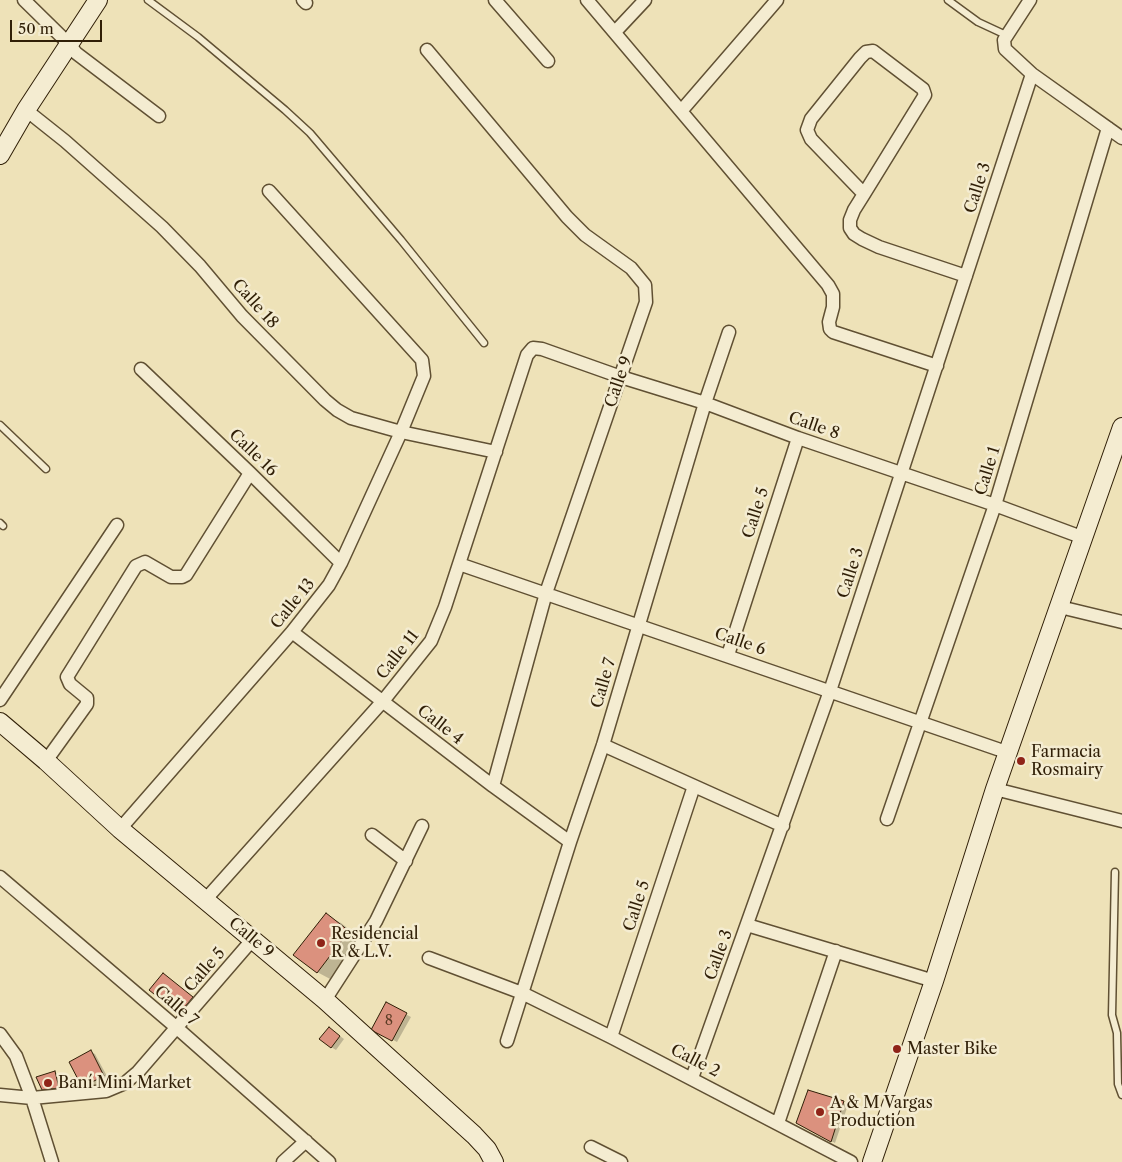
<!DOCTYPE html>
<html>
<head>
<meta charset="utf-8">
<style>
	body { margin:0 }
	#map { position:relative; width:1122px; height:1162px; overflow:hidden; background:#eee2b8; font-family:"Libre Caslon Text",serif }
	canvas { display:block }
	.scale { position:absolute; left:10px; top:20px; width:92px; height:22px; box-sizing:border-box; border:2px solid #301f07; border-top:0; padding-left:6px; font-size:15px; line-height:18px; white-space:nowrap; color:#301f07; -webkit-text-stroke:4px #f4ecd1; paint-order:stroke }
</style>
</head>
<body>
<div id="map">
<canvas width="1122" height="1162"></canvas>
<div class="scale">50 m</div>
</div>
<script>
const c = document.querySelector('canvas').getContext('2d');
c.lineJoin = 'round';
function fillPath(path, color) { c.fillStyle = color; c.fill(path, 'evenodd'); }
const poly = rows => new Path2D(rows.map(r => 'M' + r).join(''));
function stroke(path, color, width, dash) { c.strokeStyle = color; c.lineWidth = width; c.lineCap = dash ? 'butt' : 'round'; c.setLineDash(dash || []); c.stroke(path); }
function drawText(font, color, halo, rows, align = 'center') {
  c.font = font + ' "Libre Caslon Text",serif'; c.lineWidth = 5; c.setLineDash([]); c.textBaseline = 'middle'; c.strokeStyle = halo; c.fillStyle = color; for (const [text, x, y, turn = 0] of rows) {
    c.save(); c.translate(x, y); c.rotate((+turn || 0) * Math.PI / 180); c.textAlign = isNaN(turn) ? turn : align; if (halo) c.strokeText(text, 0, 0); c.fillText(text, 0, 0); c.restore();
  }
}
fillPath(poly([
	[326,915,341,923,363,940,332,980,317,972],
	[167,977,196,1000,184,1016,179,1013],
	[386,1004,411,1017,397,1042,372,1029],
	[333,1031,344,1039,336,1050,331,1047],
	[91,1052,95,1054,108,1078,87,1089,83,1086],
	[55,1073,60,1075,63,1090,48,1092,43,1089],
	[808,1091,848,1105,835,1143,797,1123]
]), '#0003');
const building = poly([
	[326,913,349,931,317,973,293,955,326,913],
	[163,973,193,997,179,1014,149,990,163,973],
	[386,1002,407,1013,392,1041,371,1030,386,1002],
	[329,1027,340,1036,331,1048,319,1039,329,1027],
	[91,1050,104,1076,82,1087,69,1062,91,1050],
	[55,1071,59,1088,42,1090,36,1077,55,1071],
	[808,1090,844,1101,831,1142,796,1123,808,1090]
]);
fillPath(building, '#db917e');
stroke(building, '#301f07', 1);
const lane = poly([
	[148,0,198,37,285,110,310,133,401,240,484,343],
	[948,0,978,22,1006,35],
	[0,425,46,469],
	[0,523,3,526],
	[1115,872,1112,1015,1117,1033,1118,1084,1122,1095]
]);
const street = poly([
	[24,0,69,44,76,53,159,116],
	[303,0,306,3],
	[495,0,548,61],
	[587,0,828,285,833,294,833,307,829,322,830,329,833,332,937,366],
	[1030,0,1004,40,1005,49,1032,74,1122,138],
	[615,32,645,0],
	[427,50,567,217,585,235,631,268,645,285,646,302,546,593,493,786],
	[26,110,65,141,162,227,200,266,242,316,325,400,337,410,351,418,401,432,496,452],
	[682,110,777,0],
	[864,194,811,139,807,130,811,119,860,58,866,52,873,51,923,89,925,95,864,194,854,210,850,220,850,228,854,234,862,239,879,247,966,276],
	[141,369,250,473,341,563],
	[459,564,1009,753],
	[1060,607,1122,622],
	[292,632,493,786,570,842],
	[728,655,798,438],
	[0,700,117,525],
	[603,745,783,826],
	[46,761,87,704,87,698,70,684,67,677,136,566,145,562,171,577,182,577,186,575,250,473],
	[995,789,1122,821],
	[887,819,995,505,1108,128],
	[120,829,292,632,329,585,341,563,401,432,424,376,422,360,269,191],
	[372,835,406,861],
	[0,877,177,1028,329,1162],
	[206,899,383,701,431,641,445,607,527,355,533,348,542,349,621,377,705,403,798,438,995,505,1084,538],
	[747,925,934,981],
	[429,958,522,993,611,1037,851,1162],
	[325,1000,376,921,422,826],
	[0,1034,16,1056,32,1098,52,1162],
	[611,1037,694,786],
	[507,1041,570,842,603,745,705,403,729,332],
	[692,1078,830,691,1032,74],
	[0,1095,32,1098,106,1091,125,1083,138,1072,253,939],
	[778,1123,836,951],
	[591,1147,621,1162],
	[283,1162,306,1141]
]);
const secondary = poly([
	[0,155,26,110,98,0],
	[0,722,46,761,120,829,325,1000,474,1135,487,1149,494,1162],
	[872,1162,934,981,995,789,1122,427]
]);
stroke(lane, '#605033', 9);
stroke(street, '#605033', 15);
stroke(secondary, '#301f07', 20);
stroke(lane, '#f4ecd1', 6);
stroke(street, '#f4ecd1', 12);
stroke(secondary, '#f4ecd1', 18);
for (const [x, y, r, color] of [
	[1021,761,5,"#8f2418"],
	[321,943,5,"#8f2418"],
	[897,1049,5,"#8f2418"],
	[48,1083,5,"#8f2418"],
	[820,1112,5,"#8f2418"]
]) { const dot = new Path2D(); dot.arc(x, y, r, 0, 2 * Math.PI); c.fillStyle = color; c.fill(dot); stroke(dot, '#f4ecd1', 2); }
drawText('14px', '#5b3c25', null, [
	["8",389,1021]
]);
drawText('16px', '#301f07', '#f4ecd1', [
	["Calle 3",978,188,-72],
	["Calle 18",255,304,48],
	["Calle 9",619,382,-71],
	["Calle 8",814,426,19],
	["Calle 16",253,453,44],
	["Calle 1",988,471,-73],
	["Calle 5",756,513,-72],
	["Calle 3",851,573,-72],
	["Calle 13",293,604,-51],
	["Calle 6",740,642,19],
	["Calle 11",398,655,-52],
	["Calle 7",604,683,-74],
	["Calle 4",440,725,38],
	["Calle 5",637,906,-72],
	["Calle 9",251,938,40],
	["Calle 3",719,955,-70],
	["Calle 5",205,970,-49],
	["Calle 7",176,1006,41],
	["Calle 2",695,1061,27]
]);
drawText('16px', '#301f07', '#f4ecd1', [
	["Farmacia",1031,752],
	["Rosmairy",1031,770],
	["Residencial",331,934],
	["R & L.V.",331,952],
	["Master Bike",907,1049],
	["Baní Mini Market",58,1083],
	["A & M Vargas",830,1103],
	["Production",830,1121]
], 'left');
</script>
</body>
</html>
